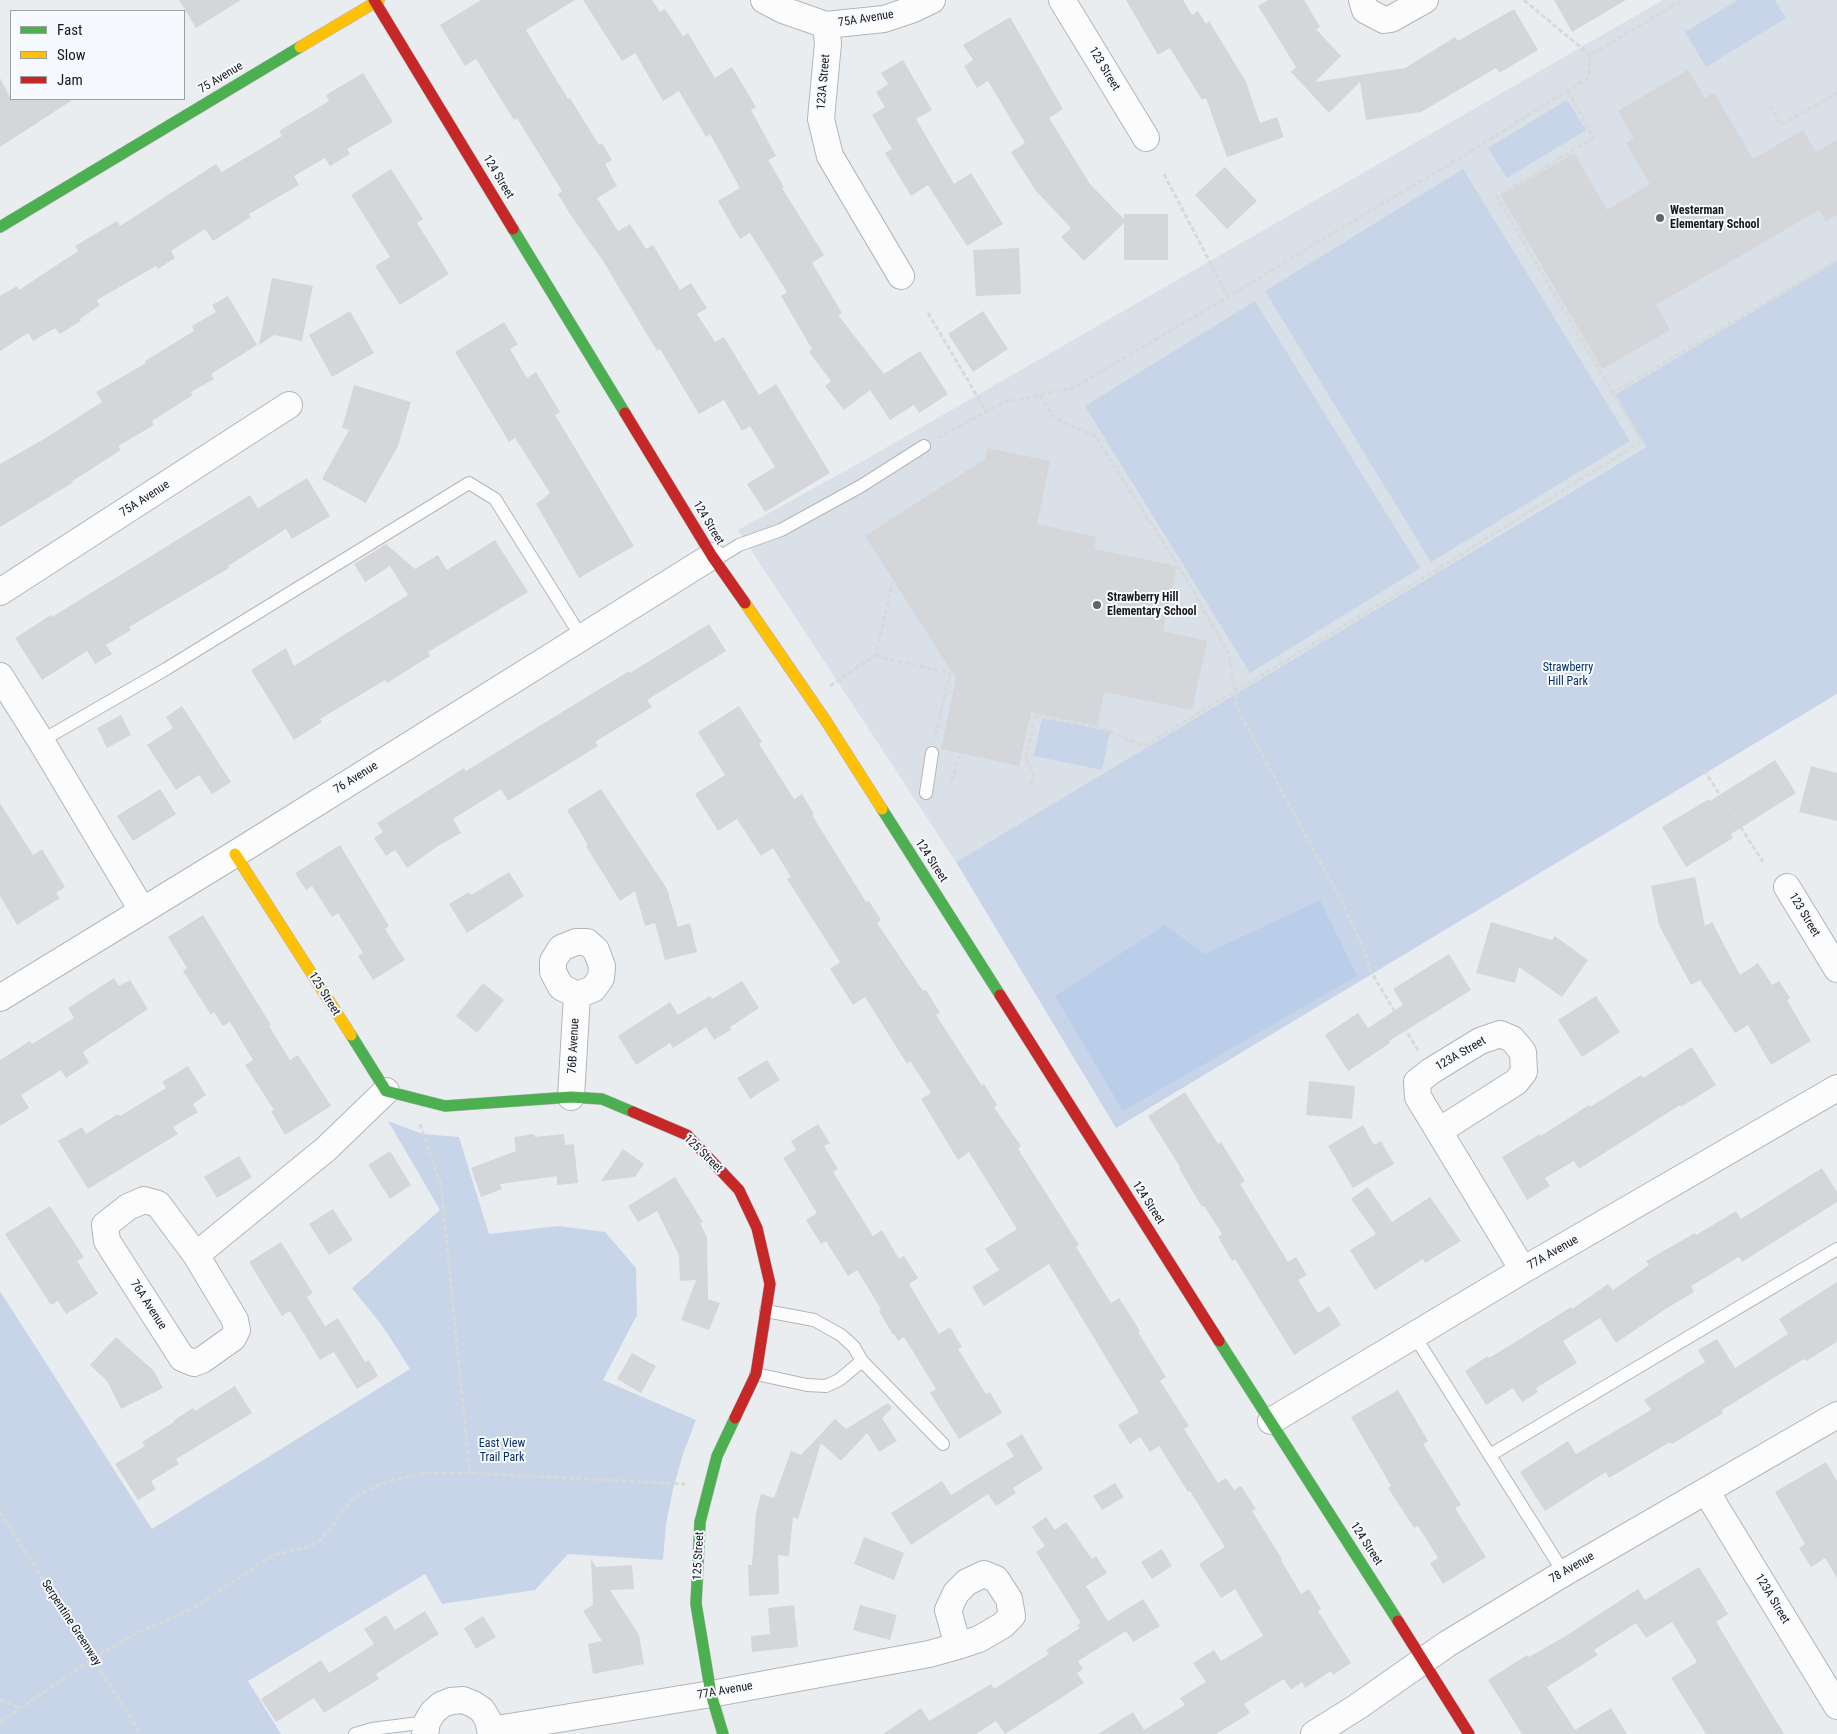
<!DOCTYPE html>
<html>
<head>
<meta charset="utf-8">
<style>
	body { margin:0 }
	#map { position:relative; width:1837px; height:1734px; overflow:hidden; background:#eaedf0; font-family:"Roboto Condensed",sans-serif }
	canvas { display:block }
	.legend { position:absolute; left:10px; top:10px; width:175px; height:90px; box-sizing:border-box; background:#f6f9fe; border:1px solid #9d9fa3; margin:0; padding:6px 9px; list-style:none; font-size:15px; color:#17191b }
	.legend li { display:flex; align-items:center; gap:10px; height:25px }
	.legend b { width:25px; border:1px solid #9d9fa3 }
</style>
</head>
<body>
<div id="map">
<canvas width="1837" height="1734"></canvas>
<ul class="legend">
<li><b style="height:6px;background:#4caf50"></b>Fast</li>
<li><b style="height:6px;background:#ffc107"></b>Slow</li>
<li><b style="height:6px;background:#c62828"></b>Jam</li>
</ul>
</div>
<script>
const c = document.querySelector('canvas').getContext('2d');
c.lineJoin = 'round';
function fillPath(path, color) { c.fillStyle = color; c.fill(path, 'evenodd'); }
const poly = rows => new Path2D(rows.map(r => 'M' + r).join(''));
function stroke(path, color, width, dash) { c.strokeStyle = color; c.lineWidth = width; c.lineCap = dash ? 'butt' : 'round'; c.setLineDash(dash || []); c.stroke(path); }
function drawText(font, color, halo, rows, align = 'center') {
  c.font = font + ' "Roboto Condensed",sans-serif'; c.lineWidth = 4; c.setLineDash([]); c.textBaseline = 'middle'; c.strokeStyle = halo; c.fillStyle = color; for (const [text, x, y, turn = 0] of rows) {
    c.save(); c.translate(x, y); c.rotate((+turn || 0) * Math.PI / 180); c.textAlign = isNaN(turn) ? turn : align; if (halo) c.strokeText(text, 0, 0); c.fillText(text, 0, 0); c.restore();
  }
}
fillPath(poly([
	[1663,0,1837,0,1837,261,1616,395,1647,446,956,862,738,530,863,461]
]), '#d9e0e8');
fillPath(poly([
	[1738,0,1775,0,1786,18,1706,67,1685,32],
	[1567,100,1586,130,1507,178,1488,148],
	[1463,169,1630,441,1431,562,1265,291],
	[1837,261,1837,694,1116,1128,956,862,1646,447,1615,395],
	[1255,301,1420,568,1250,673,1085,406],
	[1042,718,1110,731,1102,770,1034,756],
	[388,1121,423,1134,459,1137,489,1234,558,1226,605,1232,636,1268,637,1315,603,1380,696,1420,683,1454,673,1489,666,1524,663,1560,568,1554,535,1590,442,1604,425,1574,248,1681,281,1734,0,1734,0,1291,152,1529,410,1369,383,1327,352,1288,440,1210]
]), '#c8d5e8');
fillPath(poly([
	[1320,900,1357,976,1123,1111,1055,996,1165,925,1205,954]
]), '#bbcee9');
fillPath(poly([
	[179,0,241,0,196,28],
	[481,0,575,0,526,30,568,99,570,98,599,145,602,143,612,160,605,164,617,186,597,198,618,231,630,224,646,249,653,245,680,290,691,283,707,308,697,314,715,342,724,337,759,395,776,384,830,473,765,512,747,484,775,467,750,426,742,431,724,400,699,414,660,349,657,351,603,261,570,214,558,194,562,191,517,118,514,120,476,59,465,66,440,25],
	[583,0,652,0,660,12,665,9,683,36,688,33,715,78,732,67,756,107,751,110,776,156,768,160,784,187,782,188,824,255,812,263,842,313,838,315,884,374,920,351,948,394,919,413,914,405,890,420,870,390,844,410,825,386,831,381,809,352,812,349,781,296,787,292,750,233,740,239,718,201,740,188,710,134,706,137,679,91,663,101,635,53,622,61],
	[1126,0,1183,0,1192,15,1198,11,1206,24,1209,21,1246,82,1260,123,1277,117,1284,137,1227,157,1206,98,1202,100,1170,48,1158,55],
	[1268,0,1304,0,1320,27,1316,29,1341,56,1315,82,1405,68,1455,37,1458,41,1514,9,1538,50,1499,73,1496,68,1421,112,1366,120,1360,82,1329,113,1291,72,1296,67,1258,6],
	[1554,0,1626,0,1572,32],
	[1010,17,1063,109,1049,118,1090,184,1124,219,1124,214,1168,214,1168,260,1124,260,1124,223,1084,261,1061,237,1071,228,1036,191,1011,152,1025,143,988,81,977,88,964,66,973,60,963,45],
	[903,60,932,110,916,119,954,184,971,173,1003,224,967,246,928,185,911,196,885,153,892,149,872,115,885,107,876,92,888,84,881,73],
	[1688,70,1705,98,1714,93,1753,159,1803,130,1816,152,1837,140,1837,215,1826,221,1819,210,1656,305,1670,330,1602,369,1501,196,1574,153,1607,210,1650,184,1626,143,1634,138,1618,111],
	[363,73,393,122,347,149,350,154,330,166,325,158,294,176,299,185,249,214,251,217,213,241,205,229,171,251,175,258,158,269,156,266,97,300,100,305,80,319,81,321,60,334,55,328,33,341,28,333,0,351,0,296,17,286,19,290,78,251,75,246,117,221,120,226,216,164,222,172,282,136,279,131,329,101,326,95],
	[0,78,11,99,74,99,0,147],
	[1225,167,1257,201,1227,229,1195,195],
	[391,169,423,219,417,223,449,274,400,305,375,266,390,257,351,195],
	[1019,248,1021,294,976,296,973,250],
	[272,278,313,286,302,341,274,335,259,345],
	[228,296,257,345,211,374,214,379,191,392,193,395,152,421,154,425,118,446,121,450,71,482,72,483,0,527,0,464,44,439,102,402,96,392,146,363,145,361,194,331,192,326,216,312,212,305],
	[350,311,374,353,332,377,309,335],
	[983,311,1008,349,973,372,948,334],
	[504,322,518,344,510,349,527,378,536,372,560,412,555,415,634,546,579,578,536,504,550,493,515,438,509,442,455,352],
	[354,385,411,402,398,446,366,503,322,479,349,430,342,428],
	[987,448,1050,461,1037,524,1096,537,1094,549,1177,566,1163,631,1207,641,1192,710,1104,692,1097,726,1031,712,1019,766,941,749,956,678,865,536,985,459],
	[307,478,330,516,292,539,286,529,228,566,229,568,129,627,131,630,106,645,112,654,95,664,87,651,42,680,15,638,51,615,52,617,250,495,258,508],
	[495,540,528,592,428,652,430,656,387,683,385,680,320,719,322,722,294,740,251,670,286,648,294,666,408,595,390,566,365,582,354,564,386,544,415,569,438,555,447,570],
	[709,624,726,651,647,700,652,707,595,742,598,746,508,801,501,789,453,819,461,833,438,846,407,868,395,850,386,856,374,838,383,832,377,823,464,768,466,771,629,671,630,673],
	[182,706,231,782,212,794,199,775,176,790,147,745,173,728,166,717],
	[739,706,762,742,759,744,794,799,802,794,814,814,812,815,866,902,869,901,881,920,877,923,923,991,926,990,940,1013,936,1015,982,1086,984,1084,997,1105,994,1107,1021,1146,1018,1149,1079,1245,1076,1247,1111,1303,1119,1298,1140,1331,1138,1332,1166,1377,1160,1381,1189,1426,1184,1429,1218,1483,1226,1478,1234,1490,1241,1486,1256,1509,1252,1511,1282,1559,1281,1560,1301,1594,1309,1589,1321,1609,1318,1611,1351,1663,1333,1675,1331,1671,1305,1688,1302,1682,1291,1690,1284,1679,1244,1704,1250,1713,1216,1734,1098,1734,1133,1712,1144,1730,1185,1705,1180,1698,1206,1682,1193,1663,1214,1650,1221,1661,1263,1636,1235,1589,1221,1598,1199,1564,1225,1547,1190,1491,1188,1492,1159,1446,1150,1452,1140,1437,1130,1444,1118,1425,1139,1412,1049,1264,984,1306,972,1287,999,1270,985,1249,1017,1229,969,1152,958,1160,921,1099,931,1093,910,1061,907,1064,865,997,853,1005,830,969,840,962,787,879,791,877,773,848,761,856,737,819,718,831,695,794,725,775,698,732],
	[121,715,131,735,107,748,97,728],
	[1775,760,1796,793,1731,834,1733,838,1686,867,1662,827,1709,799,1710,801],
	[1811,766,1837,773,1837,821,1799,812],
	[160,789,176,814,133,841,117,816],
	[601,789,667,889,678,927,690,923,697,952,665,960,655,923,645,926,635,891,620,901,586,846,588,845,567,810],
	[0,803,33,855,42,849,65,887,56,893,60,898,17,925,0,896],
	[340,845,389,926,385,929,405,960,373,980,358,956,363,953,338,913,332,917,312,886,306,890,295,873],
	[509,872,524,896,467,933,449,904,469,892,471,895],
	[1695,877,1705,926,1712,922,1740,975,1758,963,1772,985,1779,981,1790,998,1787,1000,1811,1041,1771,1065,1748,1025,1735,1033,1700,980,1691,985,1659,925,1651,886],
	[203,915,271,1025,269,1026,290,1060,298,1055,331,1106,285,1135,271,1111,274,1110,245,1065,253,1060,230,1022,223,1026,214,1012,211,1015,183,971,187,968,168,937],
	[1491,922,1552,940,1555,936,1588,960,1562,997,1519,967,1515,983,1476,973],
	[1449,954,1471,990,1389,1041,1390,1043,1348,1071,1325,1035,1358,1013,1368,1028,1403,1005,1393,989],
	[114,978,119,986,130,980,148,1009,83,1052,89,1063,66,1078,61,1070,21,1095,29,1108,0,1126,0,1060,30,1041,32,1044,74,1018,68,1008],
	[742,981,759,1008,730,1027,731,1030,714,1040,706,1027,673,1048,670,1043,636,1065,618,1036,670,1002,678,1015,710,996,712,999],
	[483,983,504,1000,477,1033,456,1016],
	[1596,996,1620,1032,1582,1057,1558,1020],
	[1692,1047,1716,1085,1681,1107,1680,1105,1579,1169,1574,1161,1545,1178,1550,1186,1527,1200,1502,1157,1540,1134,1541,1136,1589,1105,1590,1107,1641,1075,1643,1078],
	[767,1060,780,1080,750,1099,737,1078],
	[188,1066,206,1095,193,1104,198,1112,173,1127,178,1134,88,1189,58,1141,82,1127,86,1134,118,1114,120,1116,166,1088,162,1082],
	[1309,1081,1355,1086,1352,1119,1306,1115],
	[1185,1092,1218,1144,1221,1142,1245,1181,1240,1184,1288,1262,1296,1257,1307,1275,1298,1280,1318,1313,1329,1306,1341,1325,1294,1355,1235,1259,1232,1261,1218,1237,1222,1234,1204,1206,1202,1207,1179,1168,1180,1167,1148,1116],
	[818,1124,830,1143,824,1146,838,1169,833,1172,873,1236,882,1230,899,1259,904,1256,918,1278,909,1284,939,1334,950,1327,962,1347,958,1349,986,1394,990,1392,1002,1413,959,1439,930,1393,936,1389,904,1337,898,1341,894,1334,893,1335,879,1311,881,1309,857,1270,848,1276,826,1241,821,1244,806,1220,817,1213,783,1158,796,1150,791,1141],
	[1363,1125,1374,1145,1381,1141,1394,1164,1353,1188,1328,1146],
	[534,1134,535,1137,564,1134,565,1145,574,1144,578,1183,557,1185,557,1176,500,1184,502,1189,481,1197,471,1168,516,1151,514,1137],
	[623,1149,644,1164,635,1177,601,1181],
	[390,1151,411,1185,390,1199,368,1165],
	[239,1156,252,1177,217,1198,204,1177],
	[1822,1168,1837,1192,1837,1202,1742,1262,1739,1257,1691,1286,1694,1292,1664,1310,1616,1343,1600,1318,1563,1341,1577,1363,1536,1388,1538,1392,1522,1402,1513,1388,1486,1405,1465,1371,1488,1356,1489,1358,1509,1346,1571,1307,1572,1309,1608,1284,1613,1290,1649,1265,1646,1261,1695,1233,1696,1235,1736,1211,1741,1219],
	[675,1177,703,1222,700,1223,707,1237,708,1299,720,1303,709,1330,681,1320,696,1280,680,1281,679,1255,657,1211,638,1222,628,1206],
	[1368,1187,1392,1222,1430,1197,1461,1241,1425,1263,1423,1259,1375,1290,1350,1250,1376,1234,1351,1199],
	[50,1206,84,1257,77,1261,98,1294,66,1314,58,1301,51,1305,5,1234],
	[333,1209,353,1240,329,1255,309,1224],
	[281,1242,313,1293,307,1297,325,1326,338,1318,365,1362,369,1360,378,1376,357,1389,334,1352,320,1360,290,1311,282,1316,249,1262],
	[1837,1282,1837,1342,1806,1361,1804,1359,1722,1410,1723,1413,1672,1444,1670,1442,1609,1478,1606,1472,1545,1511,1520,1472,1568,1441,1576,1454,1651,1410,1644,1400,1705,1362,1698,1350,1717,1339,1735,1368,1788,1334,1779,1319],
	[116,1337,154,1371,163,1388,121,1409,107,1381,90,1365],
	[632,1353,656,1366,641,1393,617,1379],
	[235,1386,252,1413,176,1459,179,1464,151,1481,156,1489,138,1500,115,1464,145,1446,142,1442,174,1422,173,1421,193,1408,195,1411],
	[1398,1390,1428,1441,1423,1444,1461,1505,1455,1508,1486,1557,1443,1584,1430,1563,1438,1558,1418,1526,1414,1528,1388,1488,1391,1486,1351,1417],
	[888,1403,892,1408,882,1418,897,1441,879,1452,867,1433,841,1461,821,1443,798,1519,793,1517,789,1556,778,1555,779,1594,749,1596,748,1565,752,1565,756,1513,761,1494,774,1498,791,1451,801,1455,835,1419,846,1429],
	[1022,1434,1043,1469,1013,1488,1016,1493,996,1506,988,1494,911,1545,891,1513,942,1481,951,1495,1014,1456,1006,1444],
	[1826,1462,1837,1481,1837,1578,1825,1558,1811,1567,1799,1548,1805,1544,1775,1492],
	[1115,1483,1124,1497,1102,1510,1093,1496],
	[1046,1517,1055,1530,1066,1522,1092,1559,1096,1556,1107,1573,1086,1586,1108,1621,1143,1599,1160,1626,1133,1642,1126,1631,1078,1661,1083,1669,1077,1673,1084,1683,1005,1734,996,1721,976,1734,883,1734,921,1708,929,1721,991,1684,994,1689,1049,1654,1046,1650,1080,1628,1077,1625,1081,1623,1036,1552,1045,1546,1032,1527],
	[864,1537,904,1553,894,1580,854,1564],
	[1162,1549,1172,1566,1152,1579,1141,1562],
	[591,1559,596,1567,632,1565,634,1589,610,1590,639,1635,644,1664,593,1674,588,1644,602,1641,583,1611,593,1605],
	[1699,1567,1728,1614,1716,1622,1784,1734,1706,1734,1671,1678,1697,1662,1672,1622,1646,1638,1636,1623,1594,1650,1598,1655,1547,1687,1575,1730,1611,1708,1627,1734,1522,1734,1488,1680,1527,1655,1529,1657,1564,1637,1638,1589,1645,1600],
	[794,1605,798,1647,752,1652,751,1636,770,1634,768,1608],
	[860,1605,897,1615,890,1640,853,1630],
	[425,1611,439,1634,376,1674,379,1679,324,1713,314,1698,276,1722,261,1699,321,1660,329,1673,374,1644,364,1629,386,1615,395,1630],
	[483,1616,496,1637,476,1649,464,1628]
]), '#d4d6d9');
const lane = poly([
	[715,560,739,545,781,530,861,486,924,446],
	[41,741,166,669,469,483,495,499,582,638],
	[926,793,932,753],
	[766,1311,814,1320,841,1335,854,1347,862,1361,943,1444],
	[1414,1335,1564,1573],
	[756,1374,807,1385,826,1386,839,1380,862,1361],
	[1490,1455,1837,1249],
	[355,1734,372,1729,427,1722]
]);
const street = poly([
	[764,0,783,10,826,25,884,19,911,10,932,0],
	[1062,0,1146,138],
	[1362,0,1365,10,1384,20,1391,19,1425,0],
	[826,25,828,43,821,119,830,156,901,276],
	[0,592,289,405],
	[0,676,41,741,142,910],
	[1787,887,1837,969],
	[576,942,587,942,596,950,602,966,601,978,593,989,577,995,561,987,553,972,553,961,561,948,576,942],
	[0,998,235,854,712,556],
	[571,1097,577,995],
	[1439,1131,1516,1082,1524,1072,1523,1052,1512,1039,1500,1034,1480,1041,1431,1071,1417,1082,1418,1097,1523,1270],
	[196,1255,235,1320,237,1330,233,1338,202,1360,194,1363,182,1358,107,1241,105,1225,128,1207,144,1200,158,1204,196,1255,326,1149,386,1091],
	[1271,1421,1523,1270,1837,1088],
	[1706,1491,1837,1706],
	[491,1730,711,1694,929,1654,958,1646,979,1639,1003,1625,1012,1616,1009,1599,996,1579,984,1574,967,1582,956,1593,948,1610,958,1646],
	[425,1734,427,1722,433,1712,441,1705,451,1701,463,1700,473,1704,482,1710,488,1720,491,1734],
	[1314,1734,1357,1707,1447,1644,1564,1573,1837,1415]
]);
const fast = poly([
	[0,227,300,47],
	[513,229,625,413],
	[882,809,1000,995],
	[351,1035,386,1091,445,1106,571,1097,602,1099,633,1112],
	[1219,1341,1398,1621],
	[723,1734,711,1694,696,1604,700,1522,717,1456,735,1418]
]);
const slow = poly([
	[300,47,379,0],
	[745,603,826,721,882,809],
	[235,854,351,1035]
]);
const jam = poly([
	[374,0,513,229],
	[625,413,712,556,745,603],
	[1000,995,1219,1341],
	[633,1112,687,1135,739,1190,757,1228,770,1284,756,1374,735,1418],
	[1398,1621,1469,1734]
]);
stroke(lane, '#b3b5b8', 14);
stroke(street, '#b3b5b8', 28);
stroke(fast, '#b3b5b8', 12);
stroke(slow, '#b3b5b8', 12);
stroke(jam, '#b3b5b8', 12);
stroke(poly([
	[1524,0,1590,55],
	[1568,90,1593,138,1497,197,1613,393],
	[1770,106,1781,125,1837,93],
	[1164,174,1228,297],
	[928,313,986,411],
	[1040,395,1054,418,1095,436,1184,575,1229,655,1238,710,1342,902,1363,946,1370,970,1419,1052],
	[938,438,1002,403,1073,388,1228,297,1311,246,1460,158,1589,77,1590,55,1683,0],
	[876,655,883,658,950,673,935,738],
	[830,686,876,655,892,583],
	[1704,770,1763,862],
	[952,781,959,756],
	[1031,784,1034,773,1025,758,1036,714,1103,729,1144,746,1432,573,1642,441,1613,393,1837,260],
	[420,1124,441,1186,470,1473],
	[0,1512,141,1734],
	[0,1700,20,1708],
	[0,1722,94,1658,135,1634,194,1608,273,1555,308,1547,319,1541,332,1528,342,1511,354,1498,376,1486,397,1479,425,1473,470,1473,685,1484]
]), '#d7d9da', 3, [5, 2.5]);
stroke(lane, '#fcfcfd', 12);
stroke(street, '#fcfcfd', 26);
stroke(fast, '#4caf50', 11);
stroke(slow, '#ffc107', 11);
stroke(jam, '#c62828', 11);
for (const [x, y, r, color] of [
	[1660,218,5,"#616366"],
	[1097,605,5,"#616366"]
]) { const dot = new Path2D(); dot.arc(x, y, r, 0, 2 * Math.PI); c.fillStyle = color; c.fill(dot); stroke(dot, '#f6f9fe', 2); }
drawText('12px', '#17191b', '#f6f9fe', [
	["75A Avenue",866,19,-9],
	["123 Street",1104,69,59],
	["75 Avenue",221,78,-31],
	["123A Street",824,82,-85],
	["124 Street",498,177,59],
	["75A Avenue",145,499,-33],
	["124 Street",708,523,59],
	["76 Avenue",356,778,-32],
	["124 Street",931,861,57],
	["123 Street",1804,915,59],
	["125 Street",324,994,58],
	["76B Avenue",574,1046,-87],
	["123A Street",1461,1054,-30],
	["125 Street",703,1154,44],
	["124 Street",1148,1203,57],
	["77A Avenue",1553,1253,-30],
	["76A Avenue",148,1305,57],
	["124 Street",1366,1544,57],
	["125 Street",699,1556,-87],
	["78 Avenue",1572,1568,-30],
	["123A Street",1772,1599,59],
	["Serpentine Greenway",71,1623,57],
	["77A Avenue",725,1691,-10]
]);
drawText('bold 12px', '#17191b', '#f6f9fe', [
	["Westerman",1670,211],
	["Elementary School",1670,225],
	["Strawberry Hill",1107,598],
	["Elementary School",1107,612]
], 'left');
drawText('12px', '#093068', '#f6f9fe', [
	["Strawberry",1568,668],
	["Hill Park",1568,682],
	["East View",502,1444],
	["Trail Park",502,1458]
]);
</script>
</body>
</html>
